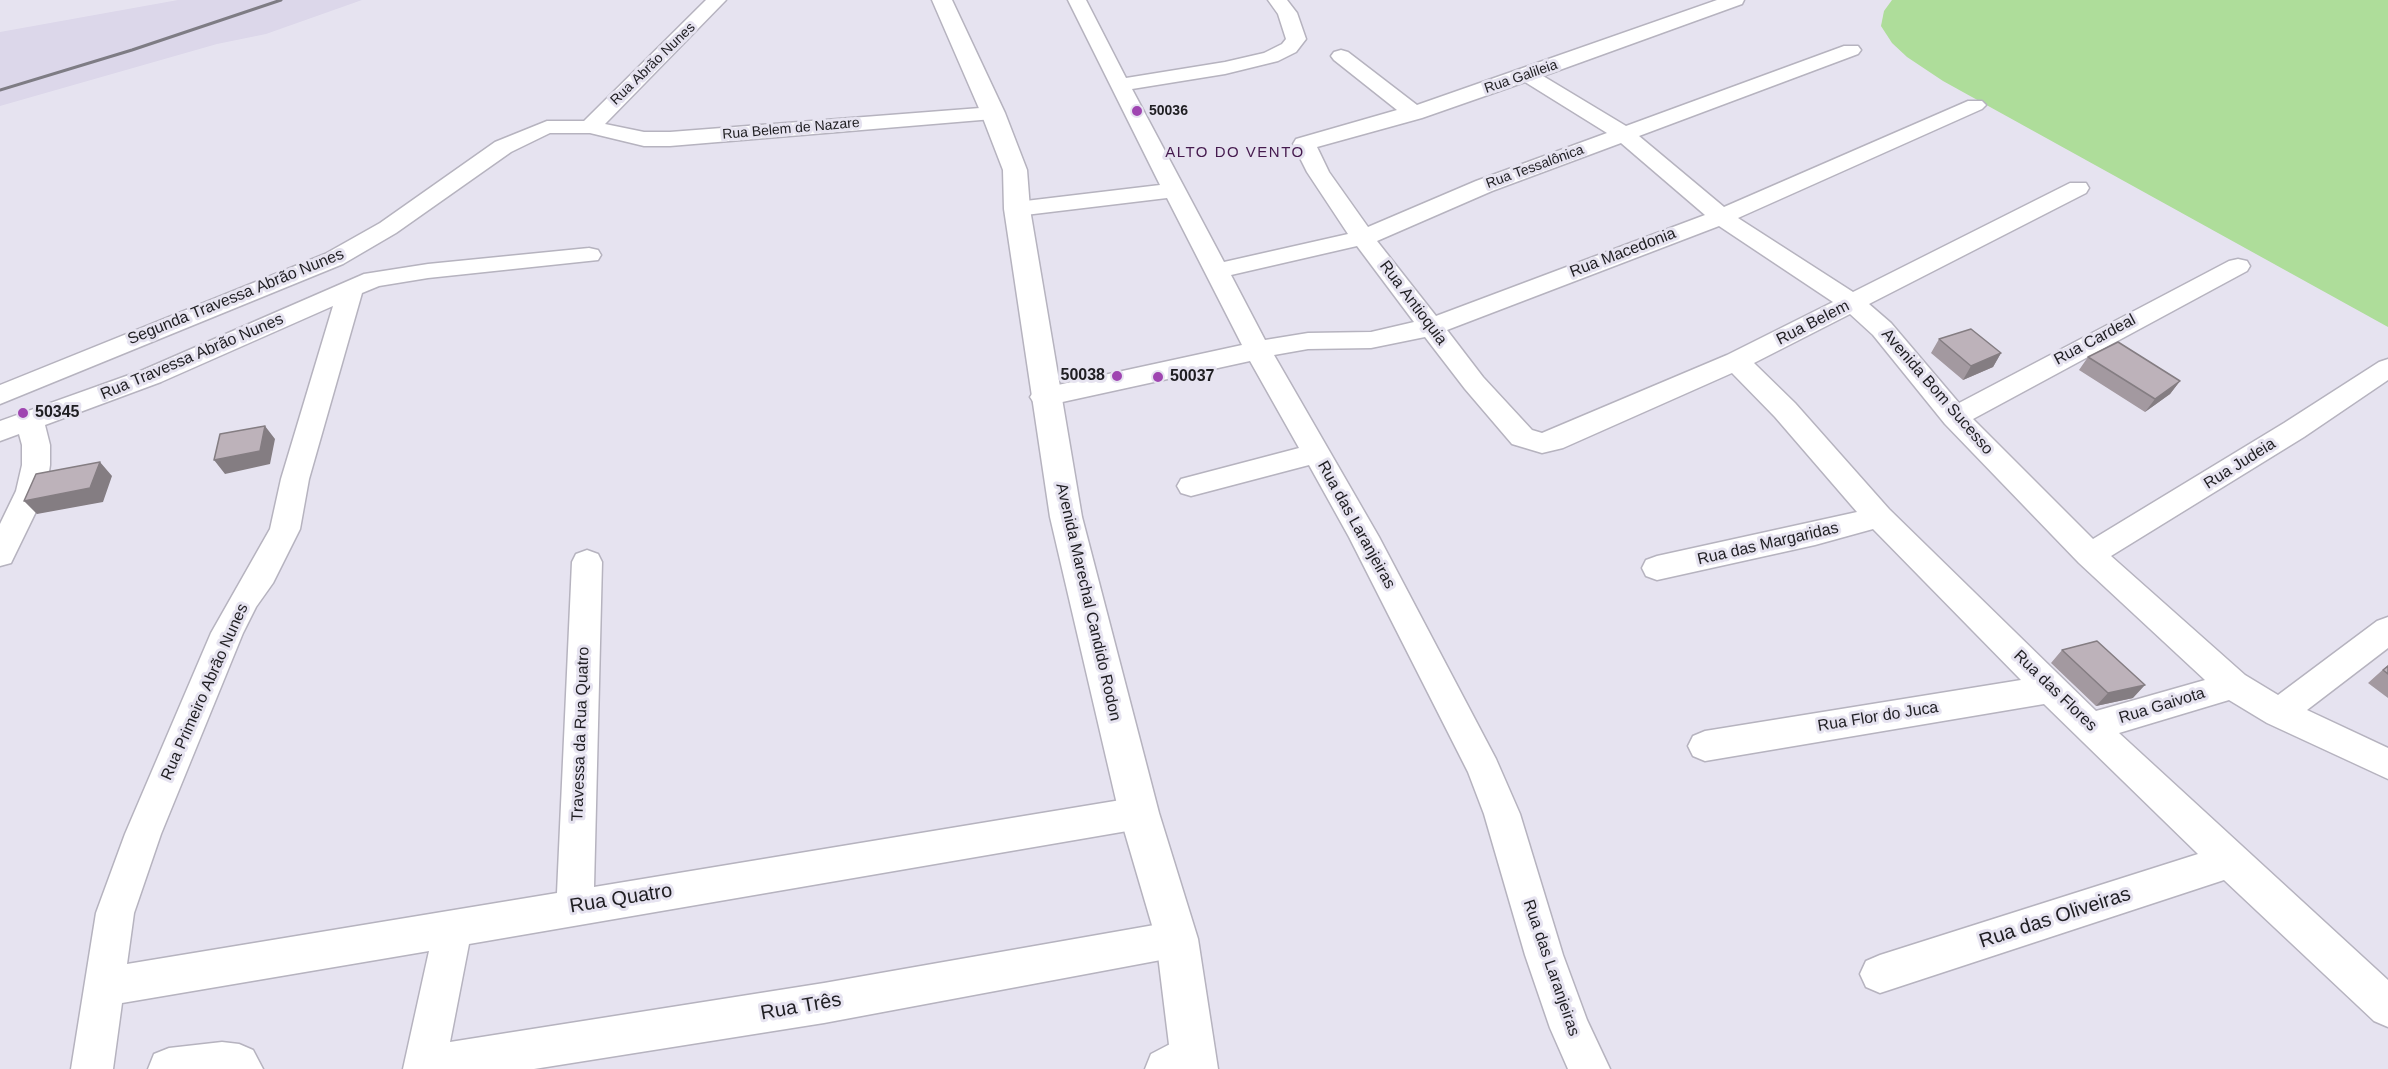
<!DOCTYPE html>
<html>
<head>
<meta charset="utf-8">
<style>
	body { margin:0 }
	canvas { display:block; background:#e6e3f0 }
</style>
</head>
<body>
<canvas width="2388" height="1069"></canvas>
<script>
const c = document.querySelector('canvas').getContext('2d');
c.lineJoin = 'round';
function fillPath(path, color) { c.fillStyle = color; c.fill(path, 'evenodd'); }
const poly = rows => new Path2D(rows.map(r => 'M' + r).join(''));
function stroke(path, color, width, dash) { c.strokeStyle = color; c.lineWidth = width; c.lineCap = dash ? 'butt' : 'round'; c.setLineDash(dash || []); c.stroke(path); }
function drawText(font, color, halo, rows, align = 'center') {
  c.font = font + ' Helvetica,sans-serif'; c.lineWidth = 6; c.setLineDash([]); c.textBaseline = 'middle'; c.strokeStyle = halo; c.fillStyle = color; for (const [text, x, y, turn = 0] of rows) {
    c.save(); c.translate(x, y); c.rotate((+turn || 0) * Math.PI / 180); c.textAlign = isNaN(turn) ? turn : align; if (halo) c.strokeText(text, 0, 0); c.fillText(text, 0, 0); c.restore();
  }
}
fillPath(poly([
	[178,0,362,0,266,34,217,44,0,106,0,32]
]), '#dcd7ea');
fillPath(poly([
	[1892,0,2388,0,2388,327,1943,81,1907,57,1892,43,1881,26,1884,11]
]), '#aedd9a');
const minor = poly([
	[706,0,726,0,605,124,644,132,670,132,993,107,1001,108,1004,113,1001,118,993,119,670,146,644,146,590,133,550,133,511,152,396,233,343,264,0,404,0,385,325,254,380,223,495,142,547,121,584,121,706,0],
	[1068,0,1086,0,1126,78,1225,62,1264,53,1282,44,1286,39,1278,14,1268,0,1287,0,1297,13,1306,39,1296,52,1278,61,1225,74,1132,89,1224,262,1348,234,1307,172,1293,144,1296,139,1397,110,1334,60,1331,56,1334,52,1341,50,1348,52,1417,105,1717,0,1744,0,1742,4,1543,76,1626,126,1844,46,1858,46,1861,50,1858,54,1639,136,1724,207,1968,101,1982,101,1986,105,1982,109,1738,218,1853,292,2070,183,2086,183,2089,188,2086,193,1869,304,1891,323,1959,403,2229,261,2238,259,2247,261,2250,266,2247,271,1973,419,2093,539,2284,423,2379,362,2388,359,2388,380,2304,437,2111,556,2245,675,2278,695,2377,621,2388,617,2388,648,2307,710,2388,748,2388,779,2267,723,2229,700,2119,733,2388,980,2388,1027,2374,1021,2224,880,1880,993,1866,987,1860,974,1866,961,1880,955,2198,854,2044,704,1705,761,1693,756,1688,746,1693,736,1705,731,2021,680,1873,529,1815,545,1657,580,1646,576,1642,568,1646,560,1657,556,1857,512,1775,417,1732,373,1563,448,1542,453,1512,444,1465,389,1425,337,1371,348,1308,349,1274,355,1379,537,1496,759,1520,814,1563,955,1587,1020,1610,1069,1568,1069,1550,1028,1525,955,1484,814,1468,772,1349,537,1309,465,1191,496,1181,493,1177,486,1181,479,1299,448,1250,361,1044,406,1034,403,1030,397,1034,391,1044,388,1242,345,1167,198,1017,216,1009,214,1005,209,1009,204,1017,202,1160,185,1068,0],
	[1525,82,1607,133,1476,181,1368,227,1329,172,1317,147,1422,118,1525,82],
	[1621,143,1705,215,1436,316,1377,241,1492,191,1621,143],
	[1719,226,1833,302,1727,355,1542,433,1532,430,1483,377,1447,330,1719,226],
	[1357,246,1414,322,1371,332,1308,333,1265,340,1231,275,1357,246],
	[1850,314,1873,335,1945,424,2079,563,2205,680,2096,711,1889,509,1795,403,1754,363,1850,314],
	[589,248,598,250,601,255,598,260,428,278,379,286,362,293,309,479,300,529,273,583,256,607,243,633,161,834,134,913,127,964,557,893,572,562,576,554,587,550,598,554,602,562,594,887,1139,797,1152,802,1157,813,1152,824,1139,829,469,944,450,1042,824,983,1177,921,1191,926,1196,939,1191,952,1177,957,824,1023,534,1069,403,1069,429,951,122,1003,113,1069,71,1069,96,913,125,834,211,633,270,529,281,479,333,306,161,382,45,425,50,445,50,465,46,491,11,563,0,566,0,524,16,491,22,465,22,445,19,434,0,441,0,421,143,370,364,274,428,264,589,248],
	[1193,1032,1207,1038,1213,1052,1207,1066,1203,1069,1145,1069,1151,1054,1193,1032],
	[222,1042,239,1044,253,1050,263,1069,148,1069,154,1054,169,1048,222,1042]
]);
const tertiary = poly([
	[932,0,952,0,1005,113,1027,170,1030,209,1082,517,1159,813,1198,939,1218,1069,1172,1069,1156,939,1119,813,1050,517,1004,209,1003,170,981,113,932,0]
]);
stroke(minor, '#b6b3bf', 3);
stroke(tertiary, '#b6b3bf', 3);
fillPath(minor, '#fff');
fillPath(tertiary, '#fff');
stroke(poly([
	[0,90,132,50,281,0]
]), '#7e7c84', 3);
fillPath(poly([
	[1939,339,2001,353,1993,367,1963,380,1931,353],
	[2088,357,2180,381,2170,394,2145,412,2079,370],
	[2062,650,2133,698,2096,706,2051,663],
	[2388,665,2388,698,2368,683]
]), '#a399a0');
fillPath(poly([
	[2001,353,1993,367,1963,380,1971,366],
	[2180,381,2170,394,2145,412,2155,399],
	[265,426,275,439,270,464,225,474,214,460],
	[100,462,112,476,103,502,37,514,24,501],
	[2145,685,2133,698,2096,706,2108,693]
]), '#847d82');
const building = poly([
	[1971,329,2001,353,1971,366,1939,339,1971,329],
	[2118,342,2180,381,2155,399,2088,357,2118,342],
	[265,426,260,451,214,460,220,434,265,426],
	[100,462,90,488,24,501,36,474,100,462],
	[2097,641,2145,685,2108,693,2062,650,2097,641],
	[2388,666,2388,674,2383,670,2388,666]
]);
fillPath(building, '#bdb2ba');
stroke(building, '#847d82', 1.5);
for (const [x, y, r, color] of [
	[1137,111,6,"#9f45b1"],
	[1117,376,6,"#9f45b1"],
	[1158,377,6,"#9f45b1"],
	[23,413,6,"#9f45b1"]
]) { const dot = new Path2D(); dot.arc(x, y, r, 0, 2 * Math.PI); c.fillStyle = color; c.fill(dot); stroke(dot, '#e6e3f0', 2); }
drawText('14px', '#1f1e22', '#e6e3f0', [
	["Rua Abrão Nunes",653,64,-44],
	["Rua Galileia",1521,77,-19],
	["Rua Belem de Nazare",791,129,-5],
	["Rua Tessalônica",1535,167,-20]
]);
drawText('bold 14px', '#1f1e22', '#e6e3f0', [
	["50036",1149,111]
], 'left');
c.letterSpacing = '1.5px';
drawText('15px', '#451a4e', '#e6e3f0', [
	["ALTO DO VENTO",1235,153]
]);
c.letterSpacing = '0px';
drawText('16px', '#1f1e22', '#e6e3f0', [
	["Rua Macedonia",1623,253,-21],
	["Segunda Travessa Abrão Nunes",236,297,-22],
	["Rua Antioquia",1413,303,53],
	["Rua Belem",1813,323,-27],
	["Rua Cardeal",2095,340,-28],
	["Rua Travessa Abrão Nunes",192,357,-23],
	["Avenida Bom Sucesso",1937,392,49],
	["Rua Judeia",2240,464,-32],
	["Rua das Laranjeiras",1356,525,61],
	["Rua das Margaridas",1768,544,-13],
	["Avenida Marechal Candido Rodon",1088,602,77],
	["Rua das Flores",2055,691,44],
	["Rua Primeiro Abrão Nunes",205,692,-66],
	["Rua Gaivota",2162,706,-17],
	["Rua Flor do Juca",1878,717,-9],
	["Travessa da Rua Quatro",581,734,-88],
	["Rua das Laranjeiras",1551,968,71]
]);
drawText('bold 16px', '#1f1e22', '#e6e3f0', [
	["50038",1105,376,"right"],
	["50037",1170,377],
	["50345",35,413]
], 'left');
drawText('20px', '#1f1e22', '#e6e3f0', [
	["Rua Quatro",621,899,-9],
	["Rua das Oliveiras",2055,918,-18],
	["Rua Três",801,1007,-10]
]);
</script>
</body>
</html>
